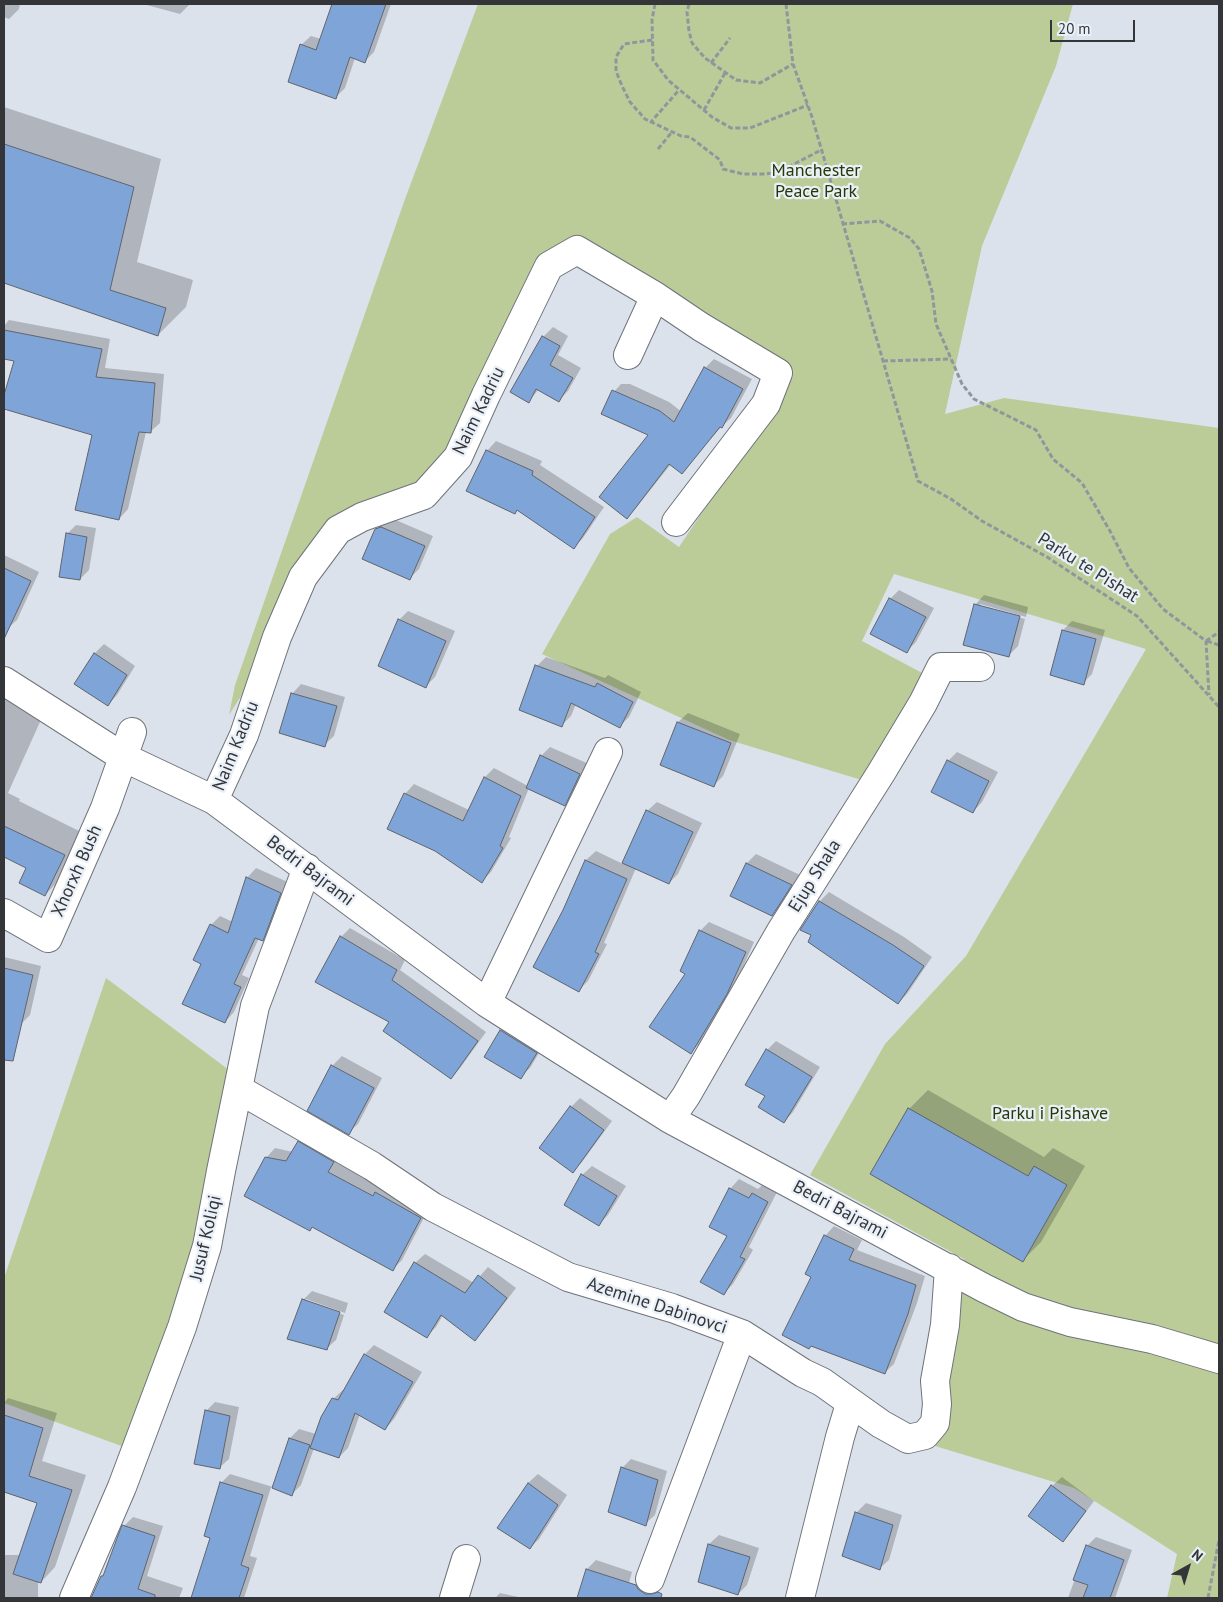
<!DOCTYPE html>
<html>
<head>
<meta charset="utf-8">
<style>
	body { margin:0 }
	#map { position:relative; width:1223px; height:1602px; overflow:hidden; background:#dce2eb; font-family:"PT Sans",sans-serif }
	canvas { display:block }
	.frame { position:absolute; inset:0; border:5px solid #333538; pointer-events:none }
	.north { position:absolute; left:1163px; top:1542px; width:50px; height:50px; -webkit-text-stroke:4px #eaf0f8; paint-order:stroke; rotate:39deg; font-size:14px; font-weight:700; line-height:20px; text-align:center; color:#333538 }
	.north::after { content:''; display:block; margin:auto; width:18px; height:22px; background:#333538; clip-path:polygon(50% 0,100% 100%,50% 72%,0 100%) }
	.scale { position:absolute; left:1050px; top:20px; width:85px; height:22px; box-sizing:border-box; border:2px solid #333538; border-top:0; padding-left:6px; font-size:15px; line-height:18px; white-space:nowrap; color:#333538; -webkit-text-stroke:4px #eaf0f8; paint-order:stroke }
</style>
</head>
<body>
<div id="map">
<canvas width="1223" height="1602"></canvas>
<div class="frame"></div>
<div class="north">N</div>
<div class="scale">20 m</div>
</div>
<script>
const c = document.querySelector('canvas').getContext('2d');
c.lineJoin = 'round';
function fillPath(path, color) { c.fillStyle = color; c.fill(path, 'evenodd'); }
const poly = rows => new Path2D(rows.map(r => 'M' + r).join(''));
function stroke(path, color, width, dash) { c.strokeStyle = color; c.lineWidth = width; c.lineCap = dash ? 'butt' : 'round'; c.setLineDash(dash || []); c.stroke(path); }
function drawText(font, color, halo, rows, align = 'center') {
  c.font = font + ' "PT Sans",sans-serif'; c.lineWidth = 4.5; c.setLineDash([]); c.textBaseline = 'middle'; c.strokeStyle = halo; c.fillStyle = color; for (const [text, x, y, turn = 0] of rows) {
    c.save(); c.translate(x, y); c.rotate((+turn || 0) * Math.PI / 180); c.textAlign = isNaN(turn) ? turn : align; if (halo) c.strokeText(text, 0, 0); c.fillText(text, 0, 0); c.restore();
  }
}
fillPath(poly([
	[478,4,1073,4,1056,66,982,246,945,414,1004,398,1219,428,1219,1598,1167,1598,1177,1554,1074,1488,935,1446,962,1295,964,1259,810,1175,885,1044,966,956,1146,649,894,574,862,641,926,675,865,781,729,740,542,654,610,534,637,517,679,547,793,376,578,243,451,455,427,480,336,520,250,682,229,715,235,685,405,199],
	[106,978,229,1070,199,1255,124,1447,4,1403,4,1278]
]), '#bc9');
fillPath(poly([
	[4,4,20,4,19,9,9,19,4,17],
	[143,4,190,4,180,14],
	[334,4,391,4,374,52,365,61,355,58,345,88,336,97,301,45,311,36,321,39],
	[4,107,161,159,137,262,193,280,186,307,158,335,4,282],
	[9,320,110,339,105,368,164,374,160,423,150,432,146,432,128,509,119,519,94,434,4,408,4,399,16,360,4,358,4,326],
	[553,327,568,336,558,355,581,368,568,391,559,400,539,389,529,401,512,392,543,337],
	[714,359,752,379,731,418,721,427,682,472,671,464,636,508,627,517,650,435,612,394,621,384,630,384,669,402,682,412,705,368],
	[496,441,542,461,540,465,604,507,583,538,574,547,518,509,514,513,487,451],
	[391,518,433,536,419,569,410,578,376,530,386,520],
	[76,525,96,528,89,570,80,579,67,534],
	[4,555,39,572,17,620,7,629,4,627],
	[899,590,934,608,916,642,907,651,890,599],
	[984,595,1028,607,1026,617,980,604,980,607,1025,619,1018,646,1008,656,975,605],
	[408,611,455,631,435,677,426,686,399,620],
	[1072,621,1105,630,1092,674,1083,683,1051,674,1063,630],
	[104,644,135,666,117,695,108,705,76,683,95,653],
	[546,657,605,678,608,675,641,692,629,717,620,726,576,704,571,716,562,725,537,666],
	[301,684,345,697,334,736,324,745,292,694],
	[4,694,44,713,8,793,20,799,19,801,85,834,66,873,45,895,28,868,4,856],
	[688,713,740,734,723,776,714,785,662,764,678,722],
	[550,747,589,764,574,795,564,804,529,788,509,837,511,838,491,872,482,881,405,794,414,784,469,810,485,777,494,768,528,786,541,756],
	[957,752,998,772,982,802,973,812,948,761],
	[657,802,702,823,678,874,669,883,636,868,604,943,607,944,588,981,579,990,565,911,586,860,596,851,623,864,647,811],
	[756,854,800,875,781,906,771,915,732,896,747,863],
	[256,868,290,883,272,930,263,939,259,938,242,975,249,978,234,1012,225,1022,202,963,211,925,220,916,233,922,247,878],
	[829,892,904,937,932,957,907,994,898,1003,820,901],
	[709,922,754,942,736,983,700,1043,691,1052,686,973,700,931],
	[350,928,405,960,400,970,486,1032,460,1068,451,1078,391,1022,341,937],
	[4,957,41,966,30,1015,21,1024,14,1023,4,1066],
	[510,1021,545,1043,530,1068,520,1077,485,1056,501,1031],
	[776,1041,820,1067,793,1112,784,1122,767,1050],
	[342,1056,382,1078,358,1124,348,1133,309,1110,332,1066],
	[928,1090,1044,1157,1053,1148,1085,1166,1041,1242,1023,1260,872,1174,909,1109],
	[580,1098,612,1121,582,1162,573,1171,571,1107],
	[308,1133,342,1153,337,1163,382,1187,429,1208,402,1260,393,1269,266,1158,275,1148,293,1152,299,1142],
	[592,1166,626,1186,608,1215,599,1224,582,1175],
	[739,1179,758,1189,763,1184,777,1192,749,1247,753,1250,733,1284,723,1294,729,1236,730,1189],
	[834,1226,862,1240,857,1250,925,1276,917,1303,894,1364,884,1373,825,1236],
	[425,1254,474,1283,488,1267,516,1288,484,1330,475,1339,443,1315,436,1327,427,1336,415,1263],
	[312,1291,348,1303,345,1313,306,1299,306,1302,344,1315,336,1340,326,1349,303,1300],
	[374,1345,422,1372,394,1419,385,1429,360,1414,348,1448,339,1457,314,1448,301,1485,292,1494,271,1487,250,1556,257,1558,244,1598,192,1598,212,1537,221,1483,230,1474,273,1487,290,1438,299,1429,316,1434,333,1399,343,1390,345,1390,365,1354],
	[8,1398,57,1413,42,1461,86,1475,55,1567,41,1582,38,1581,38,1598,4,1598,4,1555,21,1555,39,1502,4,1491,4,1403],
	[215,1402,239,1407,229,1459,219,1468,206,1411],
	[631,1459,667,1471,655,1515,645,1524,622,1468],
	[538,1474,567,1495,539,1539,530,1548,528,1483],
	[1062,1477,1094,1501,1072,1531,1063,1540,1030,1516,1052,1486],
	[866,1503,902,1515,889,1560,879,1569,856,1513],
	[133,1517,163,1526,147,1576,183,1588,179,1598,92,1598,102,1576,106,1572,124,1526],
	[719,1535,759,1548,747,1585,738,1594,700,1582,709,1544],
	[1096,1537,1132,1550,1115,1598,1068,1598,1087,1546],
	[596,1560,632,1572,625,1598,578,1598,587,1569],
	[500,1593,523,1598,495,1598]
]), '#0003');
const building = poly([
	[332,4,386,4,365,63,350,57,336,99,288,82,300,44,316,50,332,4],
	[4,144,134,187,110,290,166,308,158,336,4,283,4,144],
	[4,330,102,349,96,377,155,383,151,433,139,432,119,520,75,510,92,435,4,409,4,395,14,361,4,359,4,330],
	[542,336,560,346,550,365,573,378,559,402,536,389,529,403,510,392,542,336],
	[704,367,743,389,722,428,720,427,682,474,669,464,627,519,599,497,648,435,601,414,612,390,660,411,674,422,704,367],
	[486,450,533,471,532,475,595,517,574,549,517,510,515,514,466,491,486,450],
	[381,527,425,546,410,580,362,559,375,529,381,527],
	[66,533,87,537,80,580,59,577,66,533],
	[4,568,31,581,4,639,4,568],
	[889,598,926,617,907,653,870,634,889,598],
	[974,604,1020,616,1009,657,963,645,974,604],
	[398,619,446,641,426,688,378,666,398,619],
	[1062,630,1096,639,1084,685,1050,675,1062,630],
	[94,653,127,675,108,706,74,684,94,653],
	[535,665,595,687,597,683,633,702,620,728,571,703,562,727,519,710,535,665],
	[291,693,337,706,325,747,279,733,291,693],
	[677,722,731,743,714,787,660,765,677,722],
	[540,755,580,774,565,806,526,788,540,755],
	[947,760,989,781,973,813,931,792,947,760],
	[484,777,521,796,500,846,503,848,482,883,435,851,387,829,404,793,463,821,484,777],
	[646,810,693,832,669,884,622,863,646,810],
	[4,826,65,855,45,896,19,883,26,868,4,857,4,826],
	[585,860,627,879,595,952,599,954,579,992,533,967,563,910,585,860],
	[746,863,792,885,772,916,730,896,746,863],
	[246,877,281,893,263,941,255,938,234,984,241,987,225,1023,182,1004,201,964,193,960,210,924,228,933,246,877],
	[819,901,893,945,924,966,898,1004,808,942,811,935,800,930,819,901],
	[699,930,746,952,727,994,691,1054,649,1027,685,974,680,971,699,930],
	[340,936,397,970,392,980,478,1041,451,1079,383,1031,389,1022,315,982,340,936],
	[4,968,33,975,13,1061,4,1060,4,968],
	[500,1030,537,1053,521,1079,484,1057,500,1030],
	[766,1049,812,1077,784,1123,758,1107,765,1096,745,1085,766,1049],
	[331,1065,374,1088,349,1135,307,1111,331,1065],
	[570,1106,604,1130,573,1173,539,1148,570,1106],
	[908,1108,1028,1176,1034,1166,1067,1185,1023,1262,870,1174,908,1108],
	[298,1141,334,1162,328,1172,373,1196,375,1192,421,1218,393,1271,312,1227,310,1231,244,1196,265,1157,286,1161,298,1141],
	[581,1174,617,1196,599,1226,564,1205,581,1174],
	[729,1188,749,1198,752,1193,768,1202,740,1257,745,1259,724,1295,700,1282,727,1236,709,1227,729,1188],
	[824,1235,854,1249,849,1260,916,1285,908,1314,885,1374,811,1346,809,1349,782,1335,811,1277,805,1274,824,1235],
	[414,1262,465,1293,478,1275,507,1298,475,1341,441,1315,427,1338,384,1312,414,1262],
	[302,1299,340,1312,327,1350,287,1339,302,1299],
	[364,1354,413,1382,385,1430,355,1413,339,1458,310,1448,321,1417,332,1398,338,1400,364,1354],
	[205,1410,230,1416,220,1469,194,1464,205,1410],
	[4,1415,43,1428,29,1476,72,1490,41,1583,13,1574,37,1503,4,1492,4,1415],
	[289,1438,310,1445,292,1496,272,1488,289,1438],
	[621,1467,658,1480,646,1526,608,1512,621,1467],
	[220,1482,263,1495,241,1565,249,1568,239,1598,191,1598,210,1538,204,1536,220,1482],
	[528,1483,558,1505,530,1549,497,1528,528,1483],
	[1051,1485,1086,1511,1063,1542,1028,1516,1051,1485],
	[855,1512,893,1525,880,1570,842,1556,855,1512],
	[122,1525,155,1536,138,1589,155,1595,155,1598,91,1598,101,1576,103,1576,122,1525],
	[708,1544,750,1557,738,1595,698,1582,708,1544],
	[1086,1545,1124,1560,1110,1598,1083,1598,1088,1585,1073,1580,1086,1545],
	[586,1569,636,1585,638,1589,645,1594,652,1594,658,1592,662,1594,661,1598,577,1598,586,1569]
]);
fillPath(building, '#7fa5d8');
stroke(building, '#5f646c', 1);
const street = poly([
	[628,355,655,296],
	[4,681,123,757,214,800,487,1003,670,1119,984,1288,1023,1307,1070,1322,1152,1339,1219,1359],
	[214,800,244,735,277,637,303,577,338,530,362,517,424,495,458,457,486,395,549,266,577,250,655,296,701,327,778,373,766,404,676,522],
	[4,913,48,938,105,808,132,732],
	[487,1003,608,752],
	[238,1089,372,1166,433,1207,568,1277,672,1308,742,1334,803,1373,822,1382,881,1424,908,1439,925,1435,935,1423,937,1404,935,1381,945,1325,949,1268],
	[670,1119,686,1096,781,931,881,773,923,703,941,667,980,667],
	[650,1579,742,1334],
	[74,1598,122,1487,182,1327,207,1246,221,1171,255,1006,307,868],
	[454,1598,466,1559],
	[800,1598,840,1437,850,1404]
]);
stroke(street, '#6e737b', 30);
stroke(poly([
	[655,4,652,20,653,60,668,80,712,117,731,128,750,128,808,105],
	[689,4,687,12,689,31,692,43,705,58,736,80,760,83,793,64],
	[786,4,793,64,812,117,918,481,951,499,982,521,1047,557,1137,616,1219,707],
	[652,40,624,44,616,57,616,71,622,86,630,102,645,119,681,136,690,137,720,160,723,169,743,174,766,174,779,172,821,150],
	[711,63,730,38],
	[704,110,725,73],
	[653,122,651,122,679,90],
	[658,149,672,132],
	[842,224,880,221,910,238,919,249,932,291,936,324,962,384,974,399,1036,430,1053,459,1082,483,1110,531,1129,568,1163,609,1206,641,1209,695],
	[883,361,951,359],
	[1206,641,1219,632],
	[1207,641,1219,645],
	[1208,1598,1219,1540]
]), '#91969c', 3, [5, 2.5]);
stroke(street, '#fff', 28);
drawText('18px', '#2a3606', '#eaf0f8', [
	["Manchester",816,171],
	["Peace Park",816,192],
	["Parku i Pishave",1050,1114]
]);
drawText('18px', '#333538', '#eaf0f8', [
	["Naim Kadriu",479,411,-64],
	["Parku te Pishat",1088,568,32],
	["Naim Kadriu",236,746,-68],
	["Xhorxh Bush",77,871,-66],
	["Bedri Bajrami",310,871,37],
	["Ejup Shala",815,876,-58],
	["Bedri Bajrami",840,1210,28],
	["Jusuf Koliqi",206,1238,-77],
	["Azemine Dabinovci",657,1306,18]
]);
</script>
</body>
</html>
